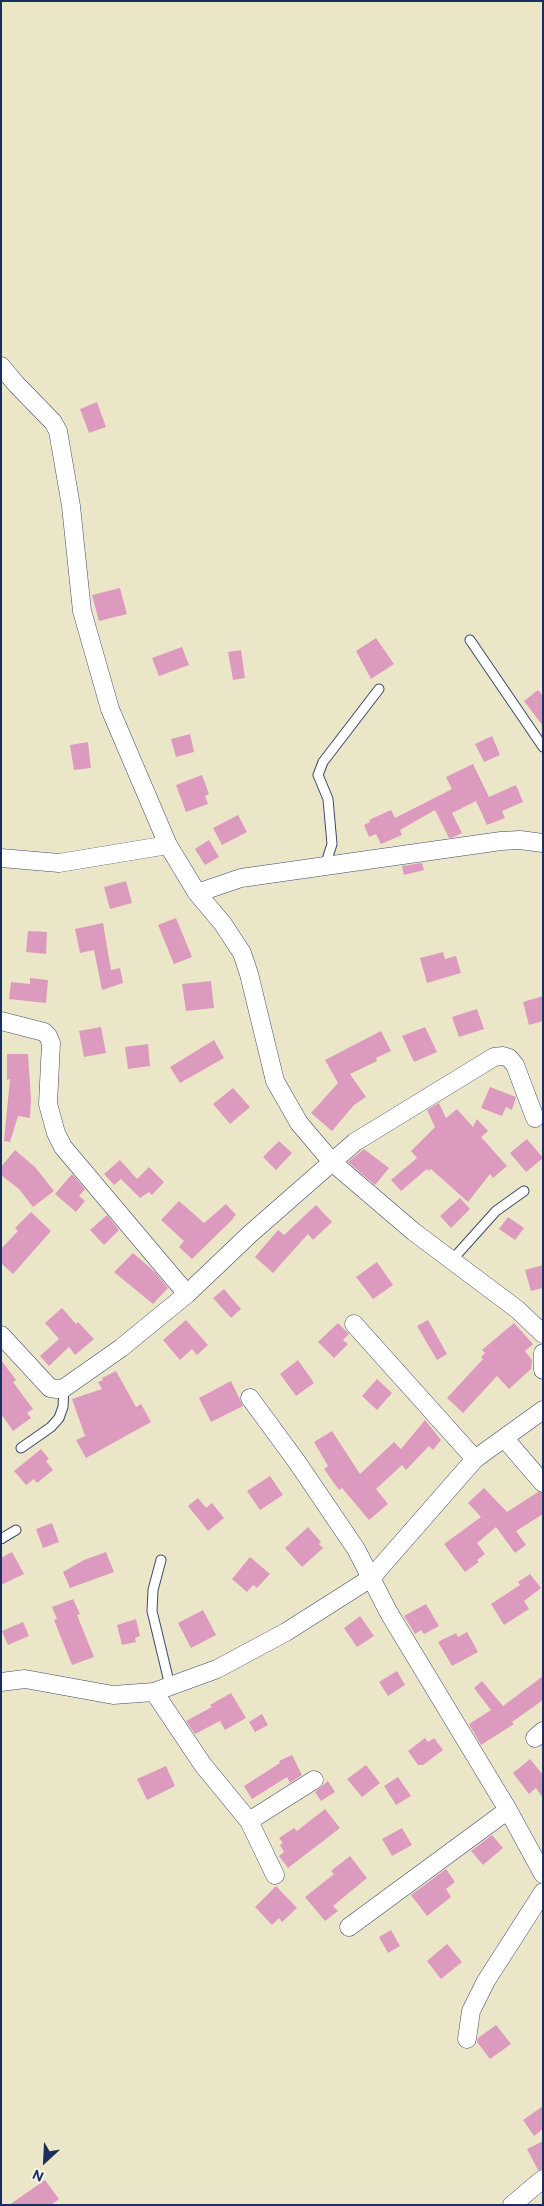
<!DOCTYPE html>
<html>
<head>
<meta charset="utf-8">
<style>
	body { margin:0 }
	#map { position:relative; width:544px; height:2206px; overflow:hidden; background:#ece6c9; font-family:"Balsamiq Sans",sans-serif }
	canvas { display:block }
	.frame { position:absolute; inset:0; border:2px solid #1b2f5e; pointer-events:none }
	.north { position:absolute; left:20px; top:2136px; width:50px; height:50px; -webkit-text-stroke:4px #f7f3e8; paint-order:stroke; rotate:205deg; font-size:14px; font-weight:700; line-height:20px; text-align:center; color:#1b2f5e }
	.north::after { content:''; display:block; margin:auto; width:18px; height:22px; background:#1b2f5e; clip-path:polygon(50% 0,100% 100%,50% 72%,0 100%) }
</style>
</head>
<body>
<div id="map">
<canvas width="544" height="2206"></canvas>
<div class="frame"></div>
<div class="north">N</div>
</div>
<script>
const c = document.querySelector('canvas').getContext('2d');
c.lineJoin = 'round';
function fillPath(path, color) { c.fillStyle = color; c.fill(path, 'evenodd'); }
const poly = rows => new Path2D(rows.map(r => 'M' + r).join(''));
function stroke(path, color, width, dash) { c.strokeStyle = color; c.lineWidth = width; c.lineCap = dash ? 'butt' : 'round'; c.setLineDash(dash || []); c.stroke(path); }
fillPath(poly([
	[97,402,106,427,89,433,80,409],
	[120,588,127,614,99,621,92,595],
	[376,638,394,664,371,679,356,651],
	[182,647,189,665,159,676,152,658],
	[241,650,245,678,233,680,228,652],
	[538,690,543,696,543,726,524,701],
	[190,734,194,752,176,757,171,739],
	[492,736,500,755,484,762,475,744],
	[88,742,91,768,74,770,70,745],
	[473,764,489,797,516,785,523,802,502,811,505,818,487,825,476,801,452,813,462,833,454,837,449,838,435,810,400,830,402,835,381,844,376,834,369,837,364,825,370,822,369,820,391,810,395,818,452,789,446,777],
	[202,775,209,794,205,796,208,804,186,812,176,785],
	[238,815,247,832,222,845,213,828],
	[209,840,219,857,205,865,195,849],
	[422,863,424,870,404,875,402,866],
	[126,881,132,903,110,909,104,887],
	[176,918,192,957,174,964,158,925],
	[103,923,111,970,120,968,123,983,102,990,94,950,80,953,75,929],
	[28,931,47,932,46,954,26,952],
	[443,952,445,959,456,956,461,973,427,983,420,958],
	[30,978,48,980,46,1003,9,999,11,982,30,984],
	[211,981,214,1008,186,1011,182,984],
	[543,996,543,1021,529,1025,523,1002],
	[477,1009,484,1029,459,1037,452,1017],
	[101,1027,106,1053,84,1057,79,1031],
	[425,1027,437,1052,414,1062,402,1036],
	[381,1031,391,1051,376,1058,377,1061,350,1074,366,1097,354,1105,332,1131,311,1113,338,1083,325,1060],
	[214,1040,224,1058,180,1083,170,1067],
	[148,1044,150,1066,128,1069,125,1047],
	[7,1054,28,1054,31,1099,30,1118,18,1116,10,1142,4,1141,10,1079,7,1080],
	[490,1087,516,1097,512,1110,506,1107,502,1116,481,1108],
	[233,1088,250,1107,230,1124,213,1104],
	[439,1103,446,1118,457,1109,473,1127,477,1119,488,1131,481,1137,507,1166,493,1178,490,1174,468,1202,431,1169,429,1171,427,1169,401,1191,391,1180,417,1158,411,1151,435,1127,427,1110],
	[527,1139,543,1158,526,1172,510,1153],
	[279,1141,292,1153,276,1170,263,1157],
	[364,1149,389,1168,375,1185,348,1162],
	[15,1150,35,1167,54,1191,33,1207,19,1189,1,1175,1,1167],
	[120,1160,137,1179,149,1167,164,1182,152,1195,149,1192,140,1198,121,1179,114,1185,104,1174],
	[72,1174,85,1189,79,1196,85,1201,76,1212,55,1194],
	[460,1198,470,1209,451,1228,440,1216],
	[179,1201,204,1223,226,1204,236,1215,233,1217,234,1218,192,1259,179,1247,184,1241,161,1220],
	[316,1205,332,1222,313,1240,308,1234,273,1273,255,1257,278,1230,284,1235],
	[31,1212,51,1231,13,1274,1,1263,1,1249,18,1231,15,1228],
	[107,1215,119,1230,104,1245,90,1230],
	[508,1217,524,1228,515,1240,499,1229],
	[133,1253,155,1272,168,1288,153,1304,114,1272],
	[377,1262,393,1285,373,1299,356,1277],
	[543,1265,543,1288,531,1291,525,1270],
	[224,1289,241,1309,231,1318,213,1298],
	[62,1308,76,1324,78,1322,94,1339,75,1355,69,1347,49,1366,40,1356,59,1339,45,1323],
	[186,1320,208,1345,197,1355,192,1349,180,1360,163,1340],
	[428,1320,447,1354,437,1360,417,1326],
	[338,1323,349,1334,343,1340,348,1344,334,1358,318,1342],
	[514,1323,533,1344,525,1351,532,1360,531,1369,509,1389,497,1376,463,1413,447,1398,483,1359,481,1357,485,1353,482,1350],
	[1,1360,16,1380,13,1382,33,1409,27,1413,31,1418,13,1431,1,1414],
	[298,1360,314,1383,296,1396,280,1374],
	[116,1371,136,1407,141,1404,151,1422,86,1458,76,1440,85,1436,72,1399,102,1389,98,1382,103,1380,102,1378],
	[377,1379,392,1393,377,1410,362,1396],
	[231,1381,243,1406,211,1422,199,1398],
	[425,1420,441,1440,433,1450,429,1446,406,1470,402,1465,376,1489,388,1504,369,1520,342,1488,339,1490,324,1469,328,1466,314,1442,332,1431,360,1474,394,1442,401,1449],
	[41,1449,49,1459,46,1461,53,1470,37,1483,34,1479,26,1485,14,1471],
	[270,1476,283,1495,260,1510,247,1491],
	[484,1488,507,1512,538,1492,543,1493,543,1514,516,1531,526,1545,515,1553,496,1527,477,1543,485,1554,477,1560,479,1562,465,1572,444,1544,481,1517,468,1503],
	[198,1498,206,1508,212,1503,224,1518,208,1531,188,1506],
	[52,1523,59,1542,43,1548,36,1529],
	[308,1527,321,1542,319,1544,323,1548,302,1567,285,1548],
	[12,1552,24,1574,1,1585,1,1558],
	[106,1552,114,1572,70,1588,63,1572,84,1560],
	[250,1557,270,1574,257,1588,253,1585,247,1592,232,1579],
	[530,1574,541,1588,524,1601,529,1609,504,1625,491,1604,520,1585,518,1582],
	[73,1599,80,1614,77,1615,94,1657,72,1665,54,1620,57,1619,52,1607],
	[426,1604,439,1626,424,1634,421,1630,415,1634,404,1616],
	[203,1610,216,1635,191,1648,178,1623],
	[360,1616,374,1636,357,1647,344,1628],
	[136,1619,140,1636,135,1638,136,1642,122,1645,117,1625],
	[23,1622,29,1636,8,1645,2,1631],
	[467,1632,478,1652,452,1666,438,1642,456,1633,458,1637],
	[397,1671,405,1685,388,1696,379,1682],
	[543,1676,543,1700,512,1722,514,1724,481,1745,469,1724,491,1710,474,1688,482,1681,503,1706],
	[231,1693,246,1718,225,1730,220,1721,195,1734,186,1721,212,1707,210,1705],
	[262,1714,268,1725,255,1732,249,1722],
	[425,1738,428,1742,434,1738,443,1750,423,1765,418,1765,408,1751],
	[292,1755,302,1775,290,1783,287,1777,252,1799,244,1786,280,1763,279,1761],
	[530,1759,543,1775,543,1798,536,1788,529,1794,513,1773],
	[366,1765,380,1783,362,1797,347,1779],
	[166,1766,175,1786,147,1800,137,1779],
	[398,1777,411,1796,396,1805,384,1786],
	[328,1781,335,1792,321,1801,315,1792],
	[325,1809,340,1828,288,1868,279,1856,284,1852,280,1845,283,1843,279,1838,294,1828,297,1831],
	[402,1828,412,1845,392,1856,382,1839],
	[492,1835,503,1848,483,1865,471,1851],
	[350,1856,367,1878,333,1906,338,1911,325,1921,305,1897,334,1874,331,1871],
	[446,1869,455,1882,446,1889,451,1897,427,1916,411,1895],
	[276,1886,297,1908,282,1922,279,1918,272,1925,255,1907],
	[391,1930,400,1946,388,1953,379,1937],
	[447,1944,462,1962,441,1979,427,1961],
	[496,2025,511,2044,490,2059,477,2042,478,2038],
	[543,2106,543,2129,534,2136,523,2120],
	[543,2141,543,2169,538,2170,527,2149],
	[45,2180,59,2199,51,2205,9,2205]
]), '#dc9bbe');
const service = poly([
	[470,640,543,747],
	[325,866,332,844,328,799,318,775,323,762,379,689],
	[452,1260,496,1211,524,1191],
	[21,1448,51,1427,59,1418,63,1407,64,1388],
	[1,1539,16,1530],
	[161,1560,153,1590,152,1611,170,1686]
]);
const minor = poly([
	[1,366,16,384,53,422,58,431,71,506,82,611,110,709,168,845,197,893,223,924,242,953,249,974,275,1081,299,1123,332,1162,414,1232,518,1310,543,1334],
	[1,858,59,863,168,845],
	[197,893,241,878,501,841,520,840,543,843],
	[1,1021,44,1032,48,1036,51,1043,48,1104,56,1133,63,1147,187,1294],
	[354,1324,475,1459],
	[1,1335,50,1388,57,1389,64,1388,121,1348,187,1294,250,1234,355,1142,494,1057,503,1056,509,1058,515,1065,535,1118],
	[543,1353,543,1370],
	[250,1398,297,1462,356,1549,389,1613,508,1810,543,1874],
	[505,1439,543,1483],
	[1,1682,25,1679,113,1695,154,1692,217,1669,286,1632,371,1578,475,1459,543,1410],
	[154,1692,203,1765,249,1821,275,1875],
	[535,1738,543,1731],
	[249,1821,314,1780],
	[349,1927,508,1810],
	[467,2039,471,2011,486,1981,543,1892],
	[512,2205,543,2179]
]);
stroke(service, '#3a4a6e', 11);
stroke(minor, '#3a4a6e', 19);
stroke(service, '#fff', 9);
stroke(minor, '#fff', 18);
</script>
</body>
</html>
